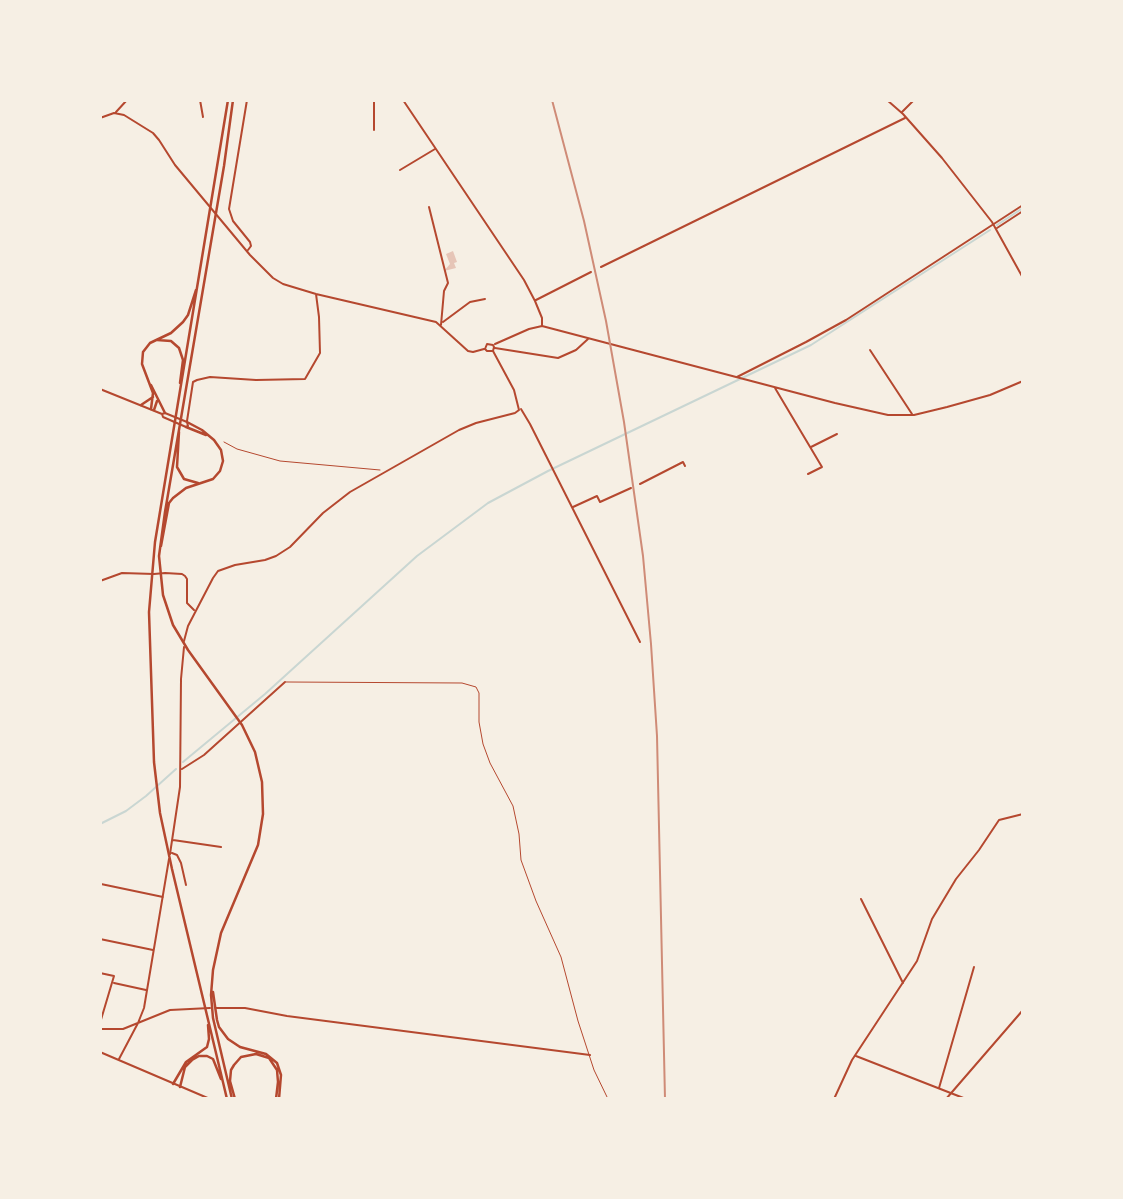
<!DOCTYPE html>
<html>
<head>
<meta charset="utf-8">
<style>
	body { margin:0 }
	#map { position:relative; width:1123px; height:1199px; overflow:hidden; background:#f6efe4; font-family:"Fira Sans",sans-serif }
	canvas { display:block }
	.frame { position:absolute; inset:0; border:102px solid #f6efe4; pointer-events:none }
</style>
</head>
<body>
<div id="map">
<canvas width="1123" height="1199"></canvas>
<div class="frame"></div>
</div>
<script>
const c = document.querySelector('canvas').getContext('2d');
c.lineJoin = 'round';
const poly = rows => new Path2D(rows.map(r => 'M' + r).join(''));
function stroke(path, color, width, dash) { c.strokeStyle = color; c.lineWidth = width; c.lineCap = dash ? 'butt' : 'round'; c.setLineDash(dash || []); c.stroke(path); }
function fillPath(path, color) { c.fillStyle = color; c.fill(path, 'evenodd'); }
stroke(poly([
	[997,225,1023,208],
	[183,762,265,694,417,556,488,503,548,471,811,345,990,230],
	[100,824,126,811,146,796,176,769]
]), '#c9d6d2', 2);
fillPath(poly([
	[453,251,457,262,454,263,456,268,444,271,450,264,446,254]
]), '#e6c5b7');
stroke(poly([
	[224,442,237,449,280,461,380,470]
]), '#b5482f', 1);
stroke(poly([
	[286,682,462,683,476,687,479,693,479,722,483,744,490,763,513,806,519,834,521,860,536,901,561,957,578,1021,594,1070,608,1099]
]), '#b5482f', 1);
stroke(poly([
	[200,100,203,117],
	[247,100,229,209,233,221,250,242,251,246,248,250],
	[403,100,524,280,535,301,542,318,542,325],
	[116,112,127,100],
	[902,112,914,100],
	[100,118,114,113,124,115,153,133,159,140,175,165,250,255,273,278,283,284,316,294,436,322,468,351,473,352,484,349],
	[374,130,374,100],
	[400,170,435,149],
	[429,207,448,283,444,291,441,325],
	[997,228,1023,211],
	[601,267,905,118],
	[536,300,591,272],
	[443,322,470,302,485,299],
	[495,344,529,329,542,326,835,403,888,415,914,415,947,407,990,395,1023,381],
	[495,348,558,358,576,350,588,339],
	[870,350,912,414],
	[737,377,806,342,846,320,1023,205],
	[775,388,822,467,808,474],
	[521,409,530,424,640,642],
	[187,421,193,382,197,380,210,377,256,380,305,379,320,353,319,317,316,294],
	[811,447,837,434],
	[640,484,683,462,685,466],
	[573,507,597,496,600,502,631,488],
	[100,581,122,573,154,574,165,573,182,574,185,576,187,579,187,603,194,610],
	[184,641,188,626,213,578,218,571,235,565,265,560,276,556,290,547,323,513,350,492,459,430,476,423,515,413,519,410,514,390,493,351,494,347,493,345,487,344,485,349,487,351,493,351],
	[182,769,204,755,285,682],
	[173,840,221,847],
	[172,853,177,855,181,863,186,885],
	[170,854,180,787,181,679,184,647],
	[100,882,101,884,163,897],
	[861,899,903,983],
	[100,939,153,950],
	[100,973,114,976,100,1023],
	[114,983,146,990],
	[216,1008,245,1008,287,1016,590,1055],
	[100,1029,123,1029,170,1010,210,1008],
	[856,1056,966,1099],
	[119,1059,138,1023,144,1008,169,859],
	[939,1088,974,967],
	[834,1099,852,1060,917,961,932,919,956,879,979,850,999,820,1023,814]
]), '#b5482f', 2);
stroke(poly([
	[887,100,903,114,942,158,992,222,1023,278],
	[100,389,162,414,165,413,187,422,188,426,186,427,163,417,162,414]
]), '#b5482f', 2);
stroke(poly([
	[100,1052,210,1099],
	[946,1099,1023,1010]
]), '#b5482f', 2);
stroke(poly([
	[157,340,171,341,179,348,183,360,180,383],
	[151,385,165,413],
	[141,405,153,397],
	[151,409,153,393,142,364,143,352,150,343,171,333,183,322,188,315,196,290],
	[154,410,157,401],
	[186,427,206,435],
	[179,432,177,467,184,479,198,483],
	[161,546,169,503,173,498,186,488,213,479,220,471,223,461,221,450,214,440,202,430,187,422],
	[213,992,217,1020,219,1027,228,1039,240,1047,266,1054,277,1063,281,1075,279,1099],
	[173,1084,186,1062,207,1047,209,1039,208,1025],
	[180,1087,185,1067,192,1060,199,1056,207,1056,213,1059,221,1079],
	[227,1099,172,869,160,813,154,762,149,612,155,542,228,100],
	[232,1099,213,1018,211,995,213,970,221,933,258,845,263,814,262,782,255,752,242,725,188,650,173,625,163,595,159,556,165,512,224,166,233,100],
	[235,1099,230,1081,231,1070,234,1065,241,1057,256,1054,269,1058,277,1070,278,1082,276,1099]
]), '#b5482f', 2.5);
stroke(poly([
	[552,100,584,221,606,321,624,422,643,556,651,644,657,736,665,1099]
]), '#cf8b77', 2);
</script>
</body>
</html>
